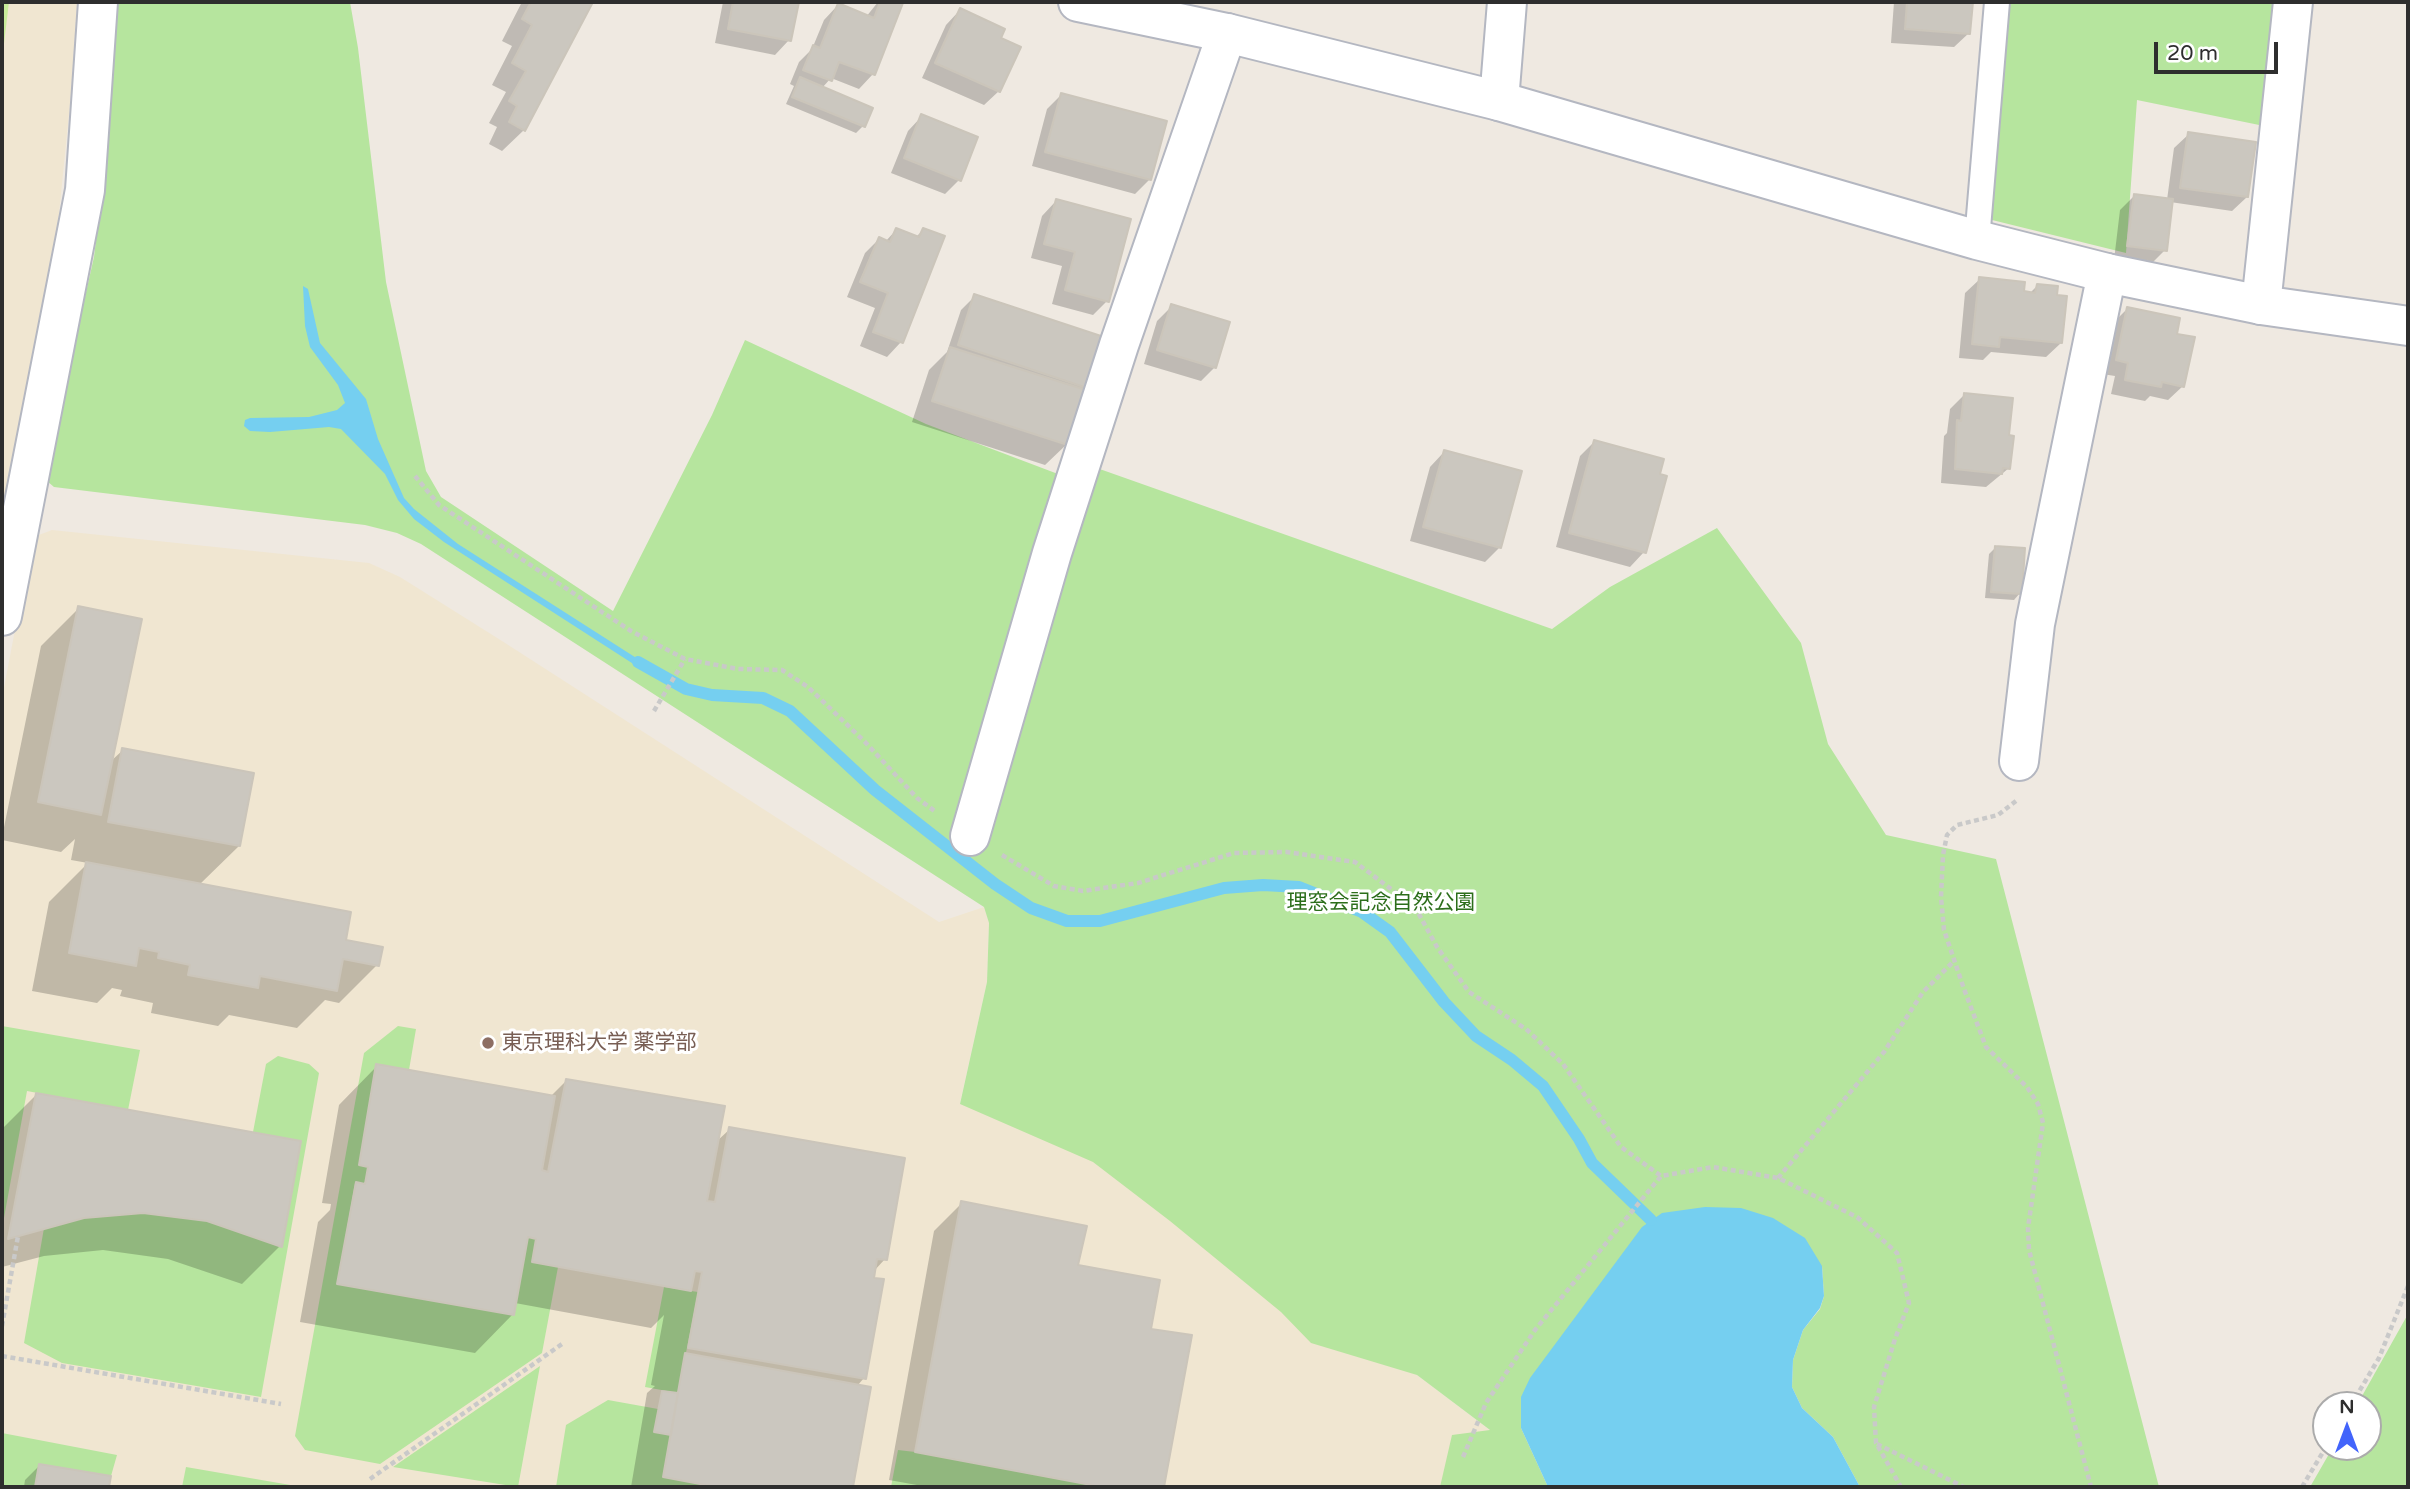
<!DOCTYPE html>
<html>
<head>
<meta charset="utf-8">
<style>
	body { margin:0 }
	#map { position:relative; width:2410px; height:1489px; overflow:hidden; background:#efe9e1; font-family:"Varela Round",sans-serif }
	canvas { display:block }
	.frame { position:absolute; inset:0; border:4px solid #2e2e2e; pointer-events:none }
	.north { position:absolute; left:2312px; top:1391px; width:70px; height:70px; box-sizing:border-box; background:#fff; border:2px solid #ababab; border-radius:50%; rotate:0deg; font-size:19px; font-weight:700; line-height:28px; text-align:center; color:#2e2e2e }
	.north::after { content:''; display:block; margin:auto; width:24px; height:32px; background:#4264fb; clip-path:polygon(50% 0,100% 100%,50% 72%,0 100%) }
	.scale { position:absolute; left:2154px; top:42px; width:124px; height:32px; box-sizing:border-box; border:4px solid #2e2e2e; border-top:0; padding-left:9px; font-size:21px; line-height:24px; white-space:nowrap; color:#2e2e2e; -webkit-text-stroke:5px #fff; paint-order:stroke }
</style>
</head>
<body>
<div id="map">
<canvas width="2410" height="1489"></canvas>
<div class="frame"></div>
<div class="north">N</div>
<div class="scale">20 m</div>
</div>
<script>
const c = document.querySelector('canvas').getContext('2d');
c.lineJoin = 'round';
function fillPath(path, color) { c.fillStyle = color; c.fill(path, 'evenodd'); }
const poly = rows => new Path2D(rows.map(r => 'M' + r).join(''));
function stroke(path, color, width, dash) { c.strokeStyle = color; c.lineWidth = width; c.lineCap = dash ? 'butt' : 'round'; c.setLineDash(dash || []); c.stroke(path); }
function drawText(font, color, halo, rows, align = 'center') {
  c.font = font + ' "Varela Round","Noto Sans JP",sans-serif'; c.lineWidth = 6; c.setLineDash([]); c.textBaseline = 'middle'; c.strokeStyle = halo; c.fillStyle = color; for (const [text, x, y, turn = 0] of rows) {
    c.save(); c.translate(x, y); c.rotate((+turn || 0) * Math.PI / 180); c.textAlign = isNaN(turn) ? turn : align; if (halo) c.strokeText(text, 0, 0); c.fillText(text, 0, 0); c.restore();
  }
}
fillPath(poly([
	[2,2,77,2,71,93,59,214,44,302,2,514],
	[52,530,369,563,400,577,502,641,939,922,984,907,989,923,987,982,960,1103,1058,1118,1417,1375,1507,1443,1548,1487,2,1487,2,698,32,541,39,535]
]), '#f0e6d1');
fillPath(poly([
	[116,2,350,2,358,48,386,282,426,471,441,497,613,611,712,415,745,340,926,424,1087,485,1094,467,1552,629,1610,587,1717,528,1801,643,1828,744,1886,835,1996,859,2159,1487,1860,1487,1833,1437,1802,1408,1792,1387,1793,1360,1803,1330,1820,1309,1824,1296,1822,1266,1521,1428,1548,1487,1440,1487,1452,1435,1490,1430,1417,1375,1311,1343,1281,1312,1170,1221,1093,1162,960,1104,987,982,989,923,984,907,421,544,397,533,365,525,54,487,47,481,48,460,94,257,105,164],
	[2008,2,2283,2,2269,127,2137,100,2126,253,1988,219],
	[2,1026,140,1050,128,1110,27,1091,2,1229],
	[398,1026,416,1029,409,1070,376,1065,359,1165,368,1167,365,1184,355,1183,337,1284,514,1315,528,1237,536,1239,532,1262,558,1267,542,1353,380,1464,305,1450,295,1436,364,1053],
	[278,1056,309,1064,319,1073,261,1397,62,1363,24,1343,44,1228,84,1218,143,1213,207,1221,282,1246,301,1142,253,1132,266,1064],
	[664,1287,698,1292,678,1393,645,1387],
	[2408,1314,2408,1487,2310,1487,2333,1447,2368,1447,2368,1405,2357,1405],
	[540,1366,518,1487,393,1467],
	[608,1400,658,1409,654,1432,671,1435,664,1477,716,1487,556,1487,566,1425],
	[2,1433,117,1455,111,1476,39,1464,35,1487,2,1487],
	[898,1450,915,1452,1102,1487,891,1487],
	[186,1467,302,1487,182,1487]
]), '#b6e59e');
fillPath(poly([
	[2,2,9,2,2,60]
]), '#c9ec9a');
fillPath(poly([
	[303,286,308,289,320,343,366,399,378,439,404,498,414,509,458,544,652,668,649,674,444,542,414,519,398,500,385,474,341,429,329,427,270,432,250,431,244,426,245,420,250,418,309,417,337,410,345,403,338,385,310,347,305,326],
	[1705,1207,1741,1208,1773,1218,1805,1238,1822,1266,1824,1296,1820,1308,1803,1330,1793,1360,1792,1387,1802,1408,1833,1437,1860,1487,1548,1487,1521,1428,1521,1397,1530,1378,1642,1227,1662,1213]
]), '#75cff0');
fillPath(poly([
	[522,2,591,2,524,130,502,151,489,144,497,127,489,123,506,92,492,85,512,46,502,41],
	[723,2,797,2,789,40,775,55,715,43],
	[878,2,894,2,901,4,873,74,859,89,831,78,822,88,871,109,863,126,856,133,786,104,794,86,790,84,799,62,812,49,824,20,838,5,866,17],
	[1894,2,1971,2,1969,33,1954,47,1891,43],
	[960,10,998,39,999,91,984,105,922,78,946,25],
	[1061,95,1150,179,1135,194,1032,166,1047,109],
	[922,116,959,180,945,194,891,173,908,131],
	[2189,134,2247,197,2232,211,2170,202,2165,250,2151,264,2114,260,2120,210,2134,196,2167,200,2174,148],
	[1056,201,1107,301,1093,315,1052,304,1062,266,1031,258,1042,216],
	[896,230,915,238,923,230,943,237,901,342,887,357,860,346,875,308,847,297,865,253,879,239,885,242],
	[1980,279,2022,293,2029,294,2037,286,2061,343,2046,357,1991,352,1983,360,1959,358,1965,293],
	[975,296,1105,339,1067,444,1045,465,912,422,929,370,947,352,961,310],
	[1172,306,1215,367,1201,381,1144,364,1157,321],
	[2127,309,2174,335,2183,386,2168,400,2150,396,2145,401,2111,394,2115,376,2102,374,2113,323],
	[1964,395,2007,437,2009,468,1986,487,1941,483,1944,436,1947,433,1950,409],
	[1594,442,1644,552,1630,567,1556,547,1580,456],
	[1444,452,1500,547,1485,562,1410,541,1430,467],
	[1996,547,2020,593,2014,600,1985,598,1989,554],
	[79,608,110,762,123,750,239,846,199,885,344,942,377,965,339,1003,325,1000,297,1028,229,1015,218,1026,151,1013,153,1003,120,996,122,990,112,988,97,1003,32,991,49,902,88,863,71,860,75,839,61,852,2,840,2,837,41,646],
	[377,1066,550,1097,566,1081,716,1142,730,1129,885,1259,874,1271,864,1378,857,1386,869,1388,852,1487,631,1487,647,1393,655,1386,651,1385,664,1315,651,1328,515,1303,513,1314,475,1353,300,1322,318,1222,330,1210,331,1204,322,1203,339,1105],
	[37,1094,280,1246,242,1284,168,1259,103,1250,44,1256,2,1267,2,1129],
	[962,1203,1075,1266,1149,1330,1190,1337,1162,1487,928,1487,889,1480,934,1231],
	[39,1466,109,1478,108,1487,24,1487,25,1480]
]), '#0003');
stroke(poly([
	[638,662,686,689,712,695,763,698,790,711,875,790,995,884,1031,908,1067,921,1100,921,1224,888,1263,885,1299,887,1362,912,1390,932,1444,1002,1476,1036,1512,1060,1543,1086,1579,1139,1592,1163,1651,1220]
]), '#75cff0', 12);
const building = poly([
	[531,2,593,2,525,131,509,122,517,106,509,101,526,71,512,63,532,25,522,19,531,2],
	[733,2,799,2,791,41,728,29,733,2],
	[880,2,903,3,875,75,839,62,832,81,803,70,813,45,820,48,838,3,874,18,880,2],
	[1907,2,1973,2,1970,34,1905,29,1907,2],
	[960,8,1005,29,1001,38,1021,47,1000,92,935,63,960,8],
	[800,77,873,108,865,127,792,97,800,77],
	[1061,93,1167,121,1151,180,1045,152,1061,93],
	[921,114,978,137,961,181,904,158,921,114],
	[2188,132,2256,142,2248,197,2180,188,2188,132],
	[2134,194,2173,199,2167,251,2127,246,2134,194],
	[1056,199,1131,219,1109,302,1065,290,1075,252,1044,244,1056,199],
	[896,228,919,237,923,228,945,236,903,343,873,332,888,293,860,282,879,237,890,242,896,228],
	[1979,277,2025,282,2024,291,2035,293,2037,284,2058,286,2057,295,2067,296,2062,343,2000,337,1999,347,1972,344,1979,277],
	[974,294,1107,338,1090,389,958,345,974,294],
	[1171,304,1230,322,1216,368,1157,350,1171,304],
	[2127,307,2180,318,2177,334,2195,337,2184,387,2162,382,2161,387,2125,380,2128,363,2116,360,2127,307],
	[950,347,1086,390,1068,445,932,401,950,347],
	[1964,393,2013,398,2009,435,2014,436,2010,469,2003,468,2002,474,1955,469,1957,420,1961,421,1964,393],
	[1594,440,1664,459,1660,474,1667,476,1646,553,1569,533,1594,440],
	[1444,450,1522,471,1501,548,1423,527,1444,450],
	[1995,546,2025,548,2022,594,1991,592,1995,546],
	[78,606,142,619,101,815,38,802,78,606],
	[122,748,254,773,240,846,108,822,122,748],
	[86,862,351,912,346,940,383,947,379,966,343,959,337,991,260,976,258,988,188,975,190,965,158,958,159,952,139,948,136,966,69,953,86,862],
	[376,1064,555,1096,542,1170,548,1172,566,1079,725,1106,707,1201,715,1202,729,1127,905,1158,887,1260,877,1259,874,1278,884,1279,866,1379,688,1348,702,1272,695,1271,691,1291,532,1262,536,1239,528,1237,514,1315,337,1284,356,1182,365,1184,368,1167,359,1165,376,1064],
	[36,1093,301,1141,282,1247,207,1221,143,1213,84,1218,8,1239,36,1093],
	[961,1201,1087,1226,1078,1265,1160,1280,1151,1329,1192,1335,1164,1487,1102,1487,915,1452,961,1201],
	[685,1353,871,1387,853,1487,716,1487,663,1477,685,1353],
	[662,1391,678,1393,671,1435,654,1432,662,1391],
	[39,1464,111,1476,109,1487,35,1487,39,1464]
]);
fillPath(building, '#cbc7bf');
stroke(building, '#cbc5ba', 2);
const lane = poly([
	[1977,240,1997,2]
]);
const street = poly([
	[1499,101,1507,2],
	[2261,305,2293,2],
	[2,616,85,190,98,2],
	[2019,761,2035,624,2107,273],
	[970,836,1052,553,1119,345,1227,33]
]);
const secondary = poly([
	[1078,2,1227,33,1499,101,1977,240,2107,273,2261,305,2408,326]
]);
stroke(lane, '#b4b7c1', 28);
stroke(street, '#b4b7c1', 42);
stroke(secondary, '#b4b7c1', 42);
stroke(poly([
	[415,476,439,505,631,631,685,659,738,669,782,670,808,687,865,742,917,798,936,812],
	[654,711,685,659],
	[2016,801,1998,815,1957,825,1947,835,1943,855,1941,897,1944,930,1964,989,1986,1047,2027,1087,2038,1104,2043,1123,2028,1228,2029,1250,2091,1487],
	[1002,855,1054,886,1083,891,1138,883,1234,853,1287,852,1355,862,1415,907,1437,947,1469,992,1526,1029,1563,1064,1621,1147,1661,1176,1713,1167,1778,1178,1857,1217,1897,1253,1909,1303,1895,1339,1874,1407,1876,1443,1901,1487],
	[1778,1178,1884,1052,1923,992,1954,961],
	[2,1326,18,1236],
	[2,1356,281,1404],
	[2351,1405,2379,1358,2408,1286],
	[1877,1444,1964,1487],
	[1463,1457,1486,1403,1535,1330,1661,1176],
	[370,1479,562,1344],
	[2302,1487,2326,1447]
]), '#c9c9c9', 4.5, [5, 3.5]);
stroke(lane, '#fff', 24);
stroke(street, '#fff', 38);
stroke(secondary, '#fff', 38);
for (const [x, y, r, color] of [
	[488,1043,7,"#8d6e63"]
]) { const dot = new Path2D(); dot.arc(x, y, r, 0, 2 * Math.PI); c.fillStyle = color; c.fill(dot); stroke(dot, '#fff', 2.5); }
drawText('21px', '#2c6e1b', '#fff', [
	["理窓会記念自然公園",1381,903]
]);
drawText('21px', '#785e54', '#fff', [
	["東京理科大学 薬学部",502,1043]
], 'left');
</script>
</body>
</html>
